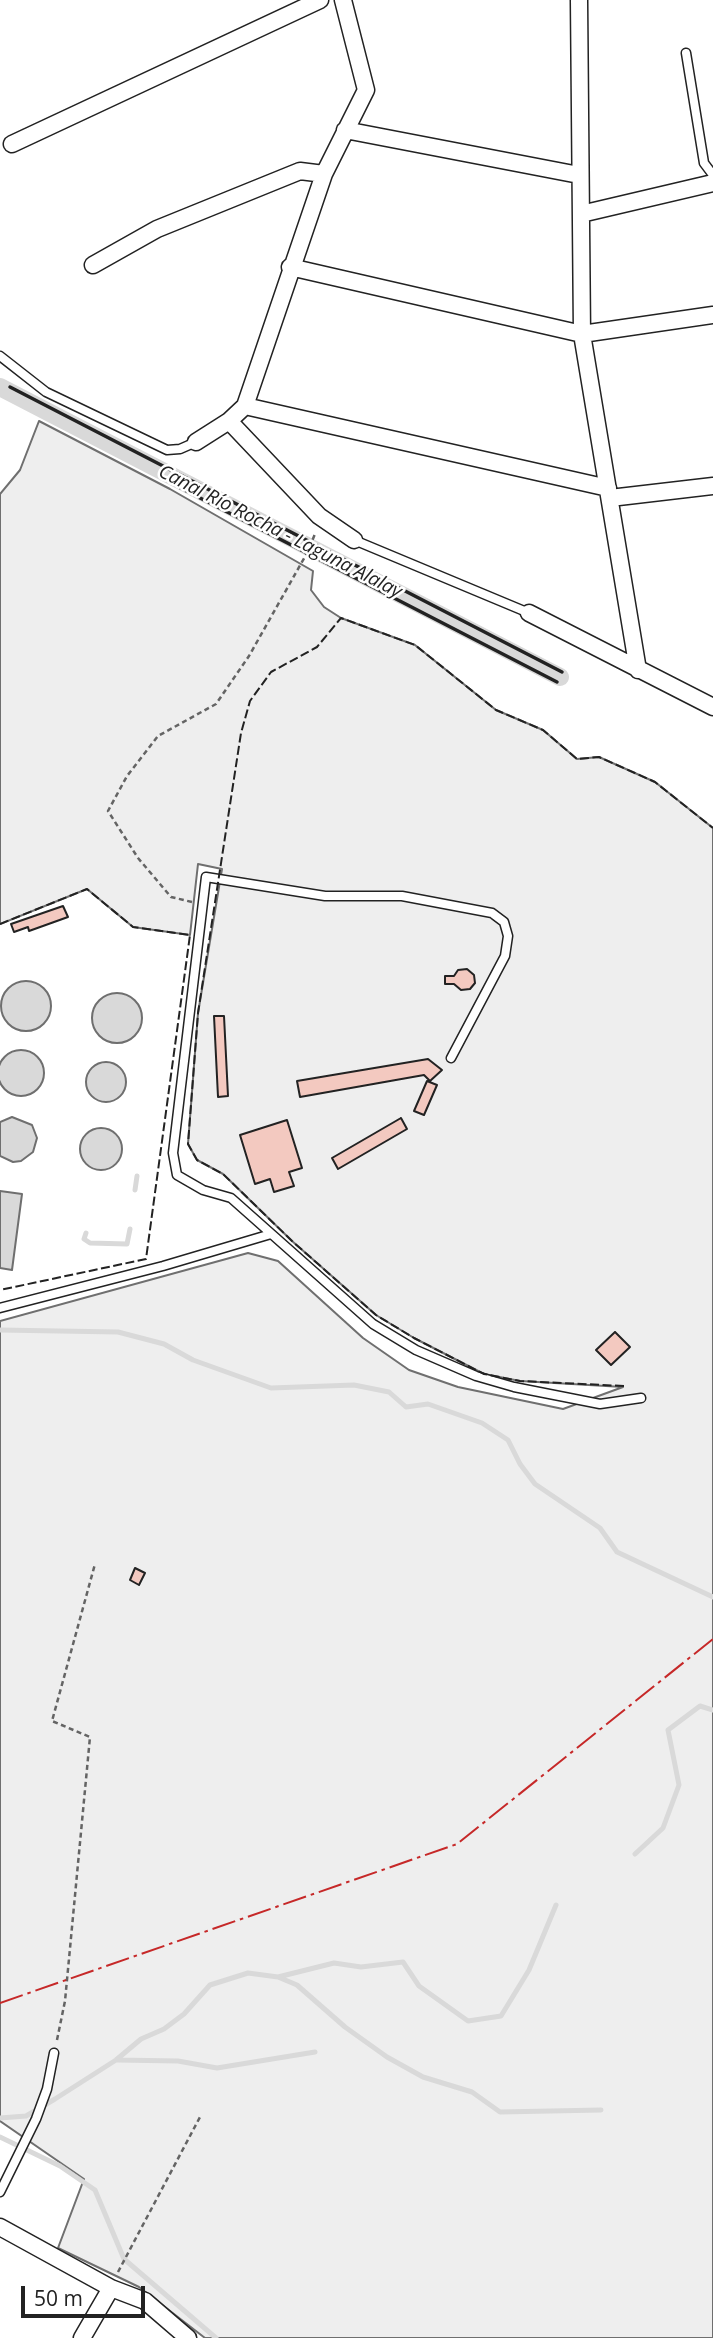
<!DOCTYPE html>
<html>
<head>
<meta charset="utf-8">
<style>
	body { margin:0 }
	#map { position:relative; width:713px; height:2338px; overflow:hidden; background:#fff; font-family:"Open Sans",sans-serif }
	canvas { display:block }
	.scale { position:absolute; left:21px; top:2286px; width:124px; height:32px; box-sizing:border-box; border:4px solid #222; border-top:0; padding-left:9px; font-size:21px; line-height:24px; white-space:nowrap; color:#222; -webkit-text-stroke:5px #fff; paint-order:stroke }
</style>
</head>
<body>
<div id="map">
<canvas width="713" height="2338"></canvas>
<div class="scale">50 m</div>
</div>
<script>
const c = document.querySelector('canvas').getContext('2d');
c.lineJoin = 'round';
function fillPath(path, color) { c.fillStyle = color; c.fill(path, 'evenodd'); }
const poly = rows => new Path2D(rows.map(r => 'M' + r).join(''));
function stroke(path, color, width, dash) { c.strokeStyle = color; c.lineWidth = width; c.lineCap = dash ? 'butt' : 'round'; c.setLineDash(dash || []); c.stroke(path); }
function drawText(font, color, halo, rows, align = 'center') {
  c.font = font + ' "Open Sans",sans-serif'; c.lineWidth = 5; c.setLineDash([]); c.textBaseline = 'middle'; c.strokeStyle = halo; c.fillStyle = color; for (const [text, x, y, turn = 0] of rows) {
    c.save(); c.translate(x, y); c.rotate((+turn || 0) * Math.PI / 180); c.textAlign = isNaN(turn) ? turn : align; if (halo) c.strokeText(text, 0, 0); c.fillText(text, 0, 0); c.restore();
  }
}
const green = poly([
	[39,421,170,489,313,571,311,590,324,607,341,618,415,645,496,710,543,730,577,759,599,757,655,782,713,828,713,2338,205,2338,139,2287,58,2248,84,2179,0,2121,0,1321,248,1253,278,1261,363,1338,409,1370,458,1387,563,1409,623,1387,520,1381,484,1374,414,1338,376,1315,292,1241,223,1174,197,1160,188,1144,198,1013,222,869,198,864,190,935,133,927,87,889,0,924,0,494,20,470,39,421]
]);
fillPath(green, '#eee');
stroke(green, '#6f6f6f', 2);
const water = poly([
	'1 1006a25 25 0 1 1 50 0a25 25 0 1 1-50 0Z',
	'92 1018a25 25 0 1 1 50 0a25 25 0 1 1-50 0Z',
	'-2 1073a23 23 0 1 1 46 0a23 23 0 1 1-46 0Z',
	'86 1082a20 20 0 1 1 40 0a20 20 0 1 1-40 0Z',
	[12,1117,32,1125,37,1138,33,1152,21,1161,13,1162,0,1156,0,1122,12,1117],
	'80 1149a21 21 0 1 1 42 0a21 21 0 1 1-42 0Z',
	[0,1191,22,1194,12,1270,0,1268,0,1191]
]);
fillPath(water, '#d9d9d9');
stroke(water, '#6f6f6f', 2);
stroke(poly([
	[135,1190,137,1176],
	[86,1233,84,1239,90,1243,127,1244,130,1229],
	[0,1330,118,1332,164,1344,193,1360,271,1388,354,1385,389,1392,406,1407,428,1404,482,1423,508,1440,520,1464,535,1484,600,1528,617,1552,713,1597],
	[635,1854,663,1828,679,1785,668,1730,700,1706,713,1710],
	[278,1977,297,1985,345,2027,387,2057,423,2077,472,2092,500,2112,601,2110],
	[117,2060,178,2061,217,2068,315,2052],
	[0,2118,26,2116,55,2099,116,2060,141,2039,164,2029,184,2014,210,1985,248,1973,278,1977,334,1963,361,1967,403,1962,419,1986,468,2021,501,2016,529,1970,556,1905],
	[0,2137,60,2166,95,2190,124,2259,216,2338]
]), '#d9d9d9', 5);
stroke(poly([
	[0,387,560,677]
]), '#d9d9d9', 18);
const building = poly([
	[63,906,68,917,29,931,28,927,14,932,11,924,63,906],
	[467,969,474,975,475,983,470,989,461,990,454,984,445,984,445,976,454,976,458,970,467,969],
	[214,1016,224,1016,228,1096,218,1097,214,1016],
	[428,1059,442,1070,430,1081,424,1075,300,1097,297,1081,428,1059],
	[427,1081,437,1085,424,1115,414,1111,427,1081],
	[401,1118,407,1129,338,1169,332,1158,401,1118],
	[287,1120,302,1168,289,1172,294,1186,274,1192,270,1179,255,1184,240,1135,287,1120],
	[615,1332,630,1347,611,1365,596,1350,615,1332],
	[135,1568,145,1573,139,1585,130,1580,135,1568]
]);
fillPath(building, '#f3c9c0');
stroke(building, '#222', 2);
const service = poly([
	[686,53,704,163,713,175],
	[0,356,46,392,167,450,180,449,196,442],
	[354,540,529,613],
	[451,1058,505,956,508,936,504,922,492,913,402,896,325,896,206,877,173,1153,177,1175,203,1190,231,1198,373,1324,416,1350,476,1376,514,1387,600,1404,641,1398],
	[0,1308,163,1266,271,1234],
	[0,2192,36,2119,47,2089,54,2053]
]);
const minor = poly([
	[579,0,582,334,638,670],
	[345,130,579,175],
	[12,144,320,0],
	[581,214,713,183],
	[93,265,157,229,300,171,324,174],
	[290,267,582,334,713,315],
	[245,406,608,488],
	[229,421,319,516,354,540],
	[196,442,229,421,245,406,324,174,366,90,343,0],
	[610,498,713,486],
	[529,613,713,707],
	[0,2227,111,2288,145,2301,188,2338],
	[82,2338,111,2288]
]);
stroke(service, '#222', 11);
stroke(minor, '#222', 19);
stroke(poly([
	[192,902,171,897,138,858,108,811,127,776,158,736,216,704,249,656,307,553,315,534],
	[57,2040,65,2001,90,1737,52,1721,95,1564],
	[118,2272,200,2117]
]), '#646464', 2.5, [5, 3.5]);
stroke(service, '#fff', 8);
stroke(minor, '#fff', 16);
stroke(poly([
	[0,924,87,889,133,927,190,935,146,1259,0,1290],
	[624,1386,520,1381,484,1374,414,1338,376,1315,292,1241,223,1174,197,1160,188,1144,198,1013,241,733,250,701,271,672,317,647,341,618,415,645,496,710,543,730,577,759,599,757,655,782,713,828]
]), '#222', 2, [9, 3.5]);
stroke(poly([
	[10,387,562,672],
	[173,484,557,682]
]), '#222', 3.5);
stroke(poly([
	[0,2003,457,1844,713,1639]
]), '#c62828', 2, [24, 5, 3.5, 5]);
drawText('italic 19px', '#222', '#fff', [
	["Canal Río Rocha - Laguna Alalay",280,532,27]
]);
</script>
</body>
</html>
